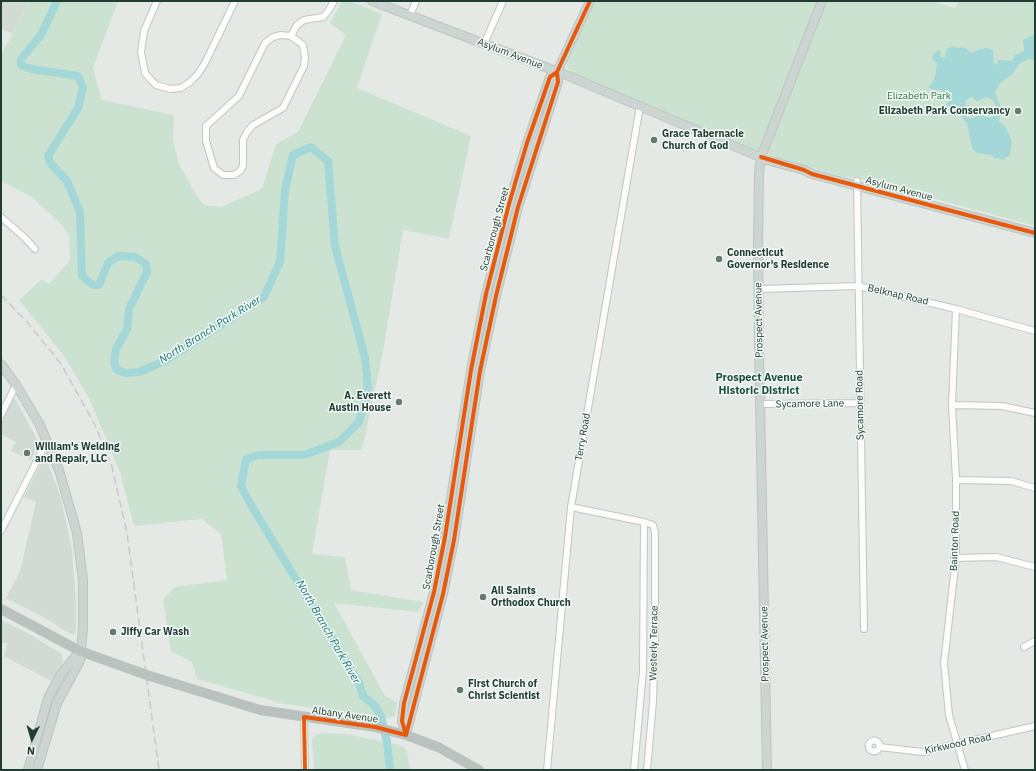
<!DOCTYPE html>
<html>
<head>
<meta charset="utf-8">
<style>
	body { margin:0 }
	#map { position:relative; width:1036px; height:771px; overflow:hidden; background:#e4e9e6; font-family:"IBM Plex Sans",sans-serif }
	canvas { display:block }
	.frame { position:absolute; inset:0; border:2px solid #213c32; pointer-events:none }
	.north { position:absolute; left:12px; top:719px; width:40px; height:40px; -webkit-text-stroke:3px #f1f8f4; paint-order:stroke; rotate:185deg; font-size:11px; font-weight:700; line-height:16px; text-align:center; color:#213c32 }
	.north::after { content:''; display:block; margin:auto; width:14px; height:18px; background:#213c32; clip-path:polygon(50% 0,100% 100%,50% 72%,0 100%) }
</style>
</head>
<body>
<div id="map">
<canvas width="1036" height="771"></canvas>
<div class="frame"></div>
<div class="north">N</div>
</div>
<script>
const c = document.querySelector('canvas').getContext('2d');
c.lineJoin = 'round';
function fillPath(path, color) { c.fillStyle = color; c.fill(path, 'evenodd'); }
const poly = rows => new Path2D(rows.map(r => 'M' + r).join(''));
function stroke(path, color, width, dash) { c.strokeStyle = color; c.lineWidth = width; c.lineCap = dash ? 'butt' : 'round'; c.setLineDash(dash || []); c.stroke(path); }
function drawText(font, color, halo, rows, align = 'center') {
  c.font = font + ' "IBM Plex Sans",sans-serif'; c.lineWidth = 3; c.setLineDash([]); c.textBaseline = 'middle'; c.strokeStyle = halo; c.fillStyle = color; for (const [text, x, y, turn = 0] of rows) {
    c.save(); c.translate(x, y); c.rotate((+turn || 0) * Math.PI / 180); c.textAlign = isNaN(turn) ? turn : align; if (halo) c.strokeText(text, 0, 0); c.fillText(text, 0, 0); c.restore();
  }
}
fillPath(poly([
	[1,1,28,1,13,34,1,29],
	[13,399,16,400,39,443,31,460,11,451,16,442,1,434,1,424],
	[45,456,60,495,72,549,76,601,76,630,75,633,72,635,47,619,6,598,20,572,36,502,24,497],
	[1,620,29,634,62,654,63,662,51,681,4,656,7,643,1,643]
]), '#d1dad5');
fillPath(poly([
	[28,1,118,1,93,68,102,100,174,115,173,140,179,164,197,196,204,205,221,207,262,189,276,144,298,132,346,35,330,23,342,1,349,1,382,14,357,88,471,136,449,239,403,230,383,352,362,450,330,450,312,554,345,557,351,590,424,602,418,612,334,603,385,696,397,702,395,716,388,718,284,704,197,679,192,662,171,651,163,600,174,587,227,580,221,534,202,519,134,526,120,472,89,398,64,356,19,300,42,279,49,284,70,260,69,236,62,225,32,197,1,181,1,54,13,34],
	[594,1,933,1,955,8,958,1,1035,1,1035,226,858,178,845,177,793,163,753,149,573,74,567,67,567,58],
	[322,733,346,734,400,745,407,750,410,770,314,770,312,738,314,736]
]), '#cce2d1');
fillPath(poly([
	[1035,34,1035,61,1028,59,1019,64,1012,75,1001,82,995,92,1001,107,999,122,1005,126,1012,141,1010,155,1003,160,998,158,995,159,991,155,977,153,972,148,967,123,955,109,948,108,946,105,949,101,949,96,940,90,933,90,928,87,933,82,936,73,937,63,932,59,933,55,938,50,941,51,940,57,945,57,946,50,951,47,966,48,971,53,980,49,987,48,993,50,994,63,997,65,998,60,1012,61,1015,55,1024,51,1023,40],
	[972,97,977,101,986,97,993,100,996,108,992,118,979,115,972,118,967,117,965,111,966,100]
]), '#a4d7d7');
stroke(poly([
	[57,1,41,35,21,59,21,65,31,69,78,76,83,88,78,108,48,156,51,164,67,181,80,212,82,276,93,285,99,285,108,263,118,256,135,257,146,264,147,272,129,309,127,329,116,349,114,363,117,370,126,373,139,372,165,361,264,297,280,262,285,190,293,155,311,147,328,161,335,246,365,358,368,389,359,422,339,442,304,455,259,455,246,459,241,486,251,505,359,683,363,696,374,705,381,716,387,742,390,770]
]), '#a4d7d7', 8);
const minor = poly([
	[157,1,144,31,141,52,145,73,151,80,156,85,171,89,181,88,190,82,198,74,205,63,235,1],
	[410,15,416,1],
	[281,35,291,36,303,45,305,58,304,66,283,108,253,125,247,132,243,140,243,166,240,171,234,175,223,175,214,168,206,141,206,126,239,96,265,43,273,37,281,35],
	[291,36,297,25,304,20,323,17,329,10,334,1],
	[484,44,503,1],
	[857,181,864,629],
	[1,217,24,237,35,249],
	[759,289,858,286,956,309,1035,331],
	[956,309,952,405,956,480,956,558,944,663,949,715,965,770],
	[760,404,859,403],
	[952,405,1002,406,1035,413],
	[1,415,16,385],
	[956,480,1011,481,1035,488],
	[571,507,644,522,653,525,655,532,655,630,653,702,647,770],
	[1,531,47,441],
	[956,558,996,557,1035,567],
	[1024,647,1035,641],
	[304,717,305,770],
	'868.5 746a5.5 5.5 0 1 1 11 0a5.5 5.5 0 1 1-11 0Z',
	[880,747,922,752,1035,726],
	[547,770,571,507,640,106],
	[634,770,643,670,644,522]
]);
const major = poly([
	[372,1,566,75,767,160,804,170,812,174,1035,233],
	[1,364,16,385,39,423,59,470,77,533,83,580,83,628,80,661,57,703,37,770],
	[406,734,443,594,454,540,480,371,496,296,518,207,558,82,557,72],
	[406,735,402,721,404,703,434,592,445,537,471,370,486,294,509,204,527,143,550,77,557,72,590,1],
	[28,770,48,698,61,674,80,651],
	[767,770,759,347,758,248,759,172,761,157,822,1]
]);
const highway = poly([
	[1,609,80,651,141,673],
	[150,676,260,710,375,727,406,735,438,747,479,770]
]);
stroke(minor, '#c1c6c3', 8);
stroke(major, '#bcc5c2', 10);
stroke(highway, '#bcc5c2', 10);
stroke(minor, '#fbfcfb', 6);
stroke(major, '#cdd5d2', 8);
stroke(highway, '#bac2bf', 9);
stroke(poly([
	[1,295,28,323,61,364,95,425,112,467,127,533,159,770]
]), '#c6cac9', 1.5, [8, 4]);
const highwayBridge = poly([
	[141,673,150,676]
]);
stroke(highwayBridge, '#bcc5c2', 10, []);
stroke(highwayBridge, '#bac2bf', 9);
stroke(poly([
	[761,157,804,170,812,174,1035,233],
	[406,735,402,721,404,703,434,592,445,537,471,370,486,294,509,204,527,143,550,77,557,72,590,1],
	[406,735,443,594,454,540,480,371,496,296,518,207,558,82,557,72],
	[305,770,304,717,375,727,406,735]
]), '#e8590c', 4);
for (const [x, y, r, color] of [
	[1018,111,4,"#657971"],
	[654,140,4,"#657971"],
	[719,259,4,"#657971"],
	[399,402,4,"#657971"],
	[27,453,4,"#657971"],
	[483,597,4,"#657971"],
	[113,632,4,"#657971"],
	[460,690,4,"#657971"]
]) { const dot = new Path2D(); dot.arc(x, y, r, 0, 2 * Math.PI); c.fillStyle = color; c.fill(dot); stroke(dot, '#f1f8f4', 1.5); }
drawText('10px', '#213c32', '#f1f8f4', [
	["Asylum Avenue",510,54,21],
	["Asylum Avenue",899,189,15],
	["Scarborough Street",495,229,-75],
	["Belknap Road",898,295,13],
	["Prospect Avenue",759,320,-91],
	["Sycamore Lane",810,404,-1],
	["Sycamore Road",860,405,-91],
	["Terry Road",583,437,-80],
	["Bainton Road",955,541,-88],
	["Scarborough Street",434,547,-80],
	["Westerly Terrace",654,643,-89],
	["Prospect Avenue",765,644,-91],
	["Albany Avenue",345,715,8],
	["Kirkwood Road",958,744,-12]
]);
drawText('10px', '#2b733e', '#f1f8f4', [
	["Elizabeth Park",919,96]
]);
drawText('bold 10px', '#213c32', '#f1f8f4', [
	["Elizabeth Park Conservancy",1010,111,"right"],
	["Grace Tabernacle",662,134],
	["Church of God",662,146],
	["Connecticut",727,253],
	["Governor's Residence",727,265],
	["A. Everett",391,396,"right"],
	["Austin House",391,408,"right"],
	["William's Welding",35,447],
	["and Repair, LLC",35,459],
	["All Saints",491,591],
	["Orthodox Church",491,603],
	["Jiffy Car Wash",121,632],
	["First Church of",468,684],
	["Christ Scientist",468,696]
], 'left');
drawText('italic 11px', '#1b7478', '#f1f8f4', [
	["North Branch Park River",210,330,-32],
	["North Branch Park River",328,632,60]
]);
drawText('bold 11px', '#1d4e3c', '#f1f8f4', [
	["Prospect Avenue",759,378],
	["Historic District",759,391]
]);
</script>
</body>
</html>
